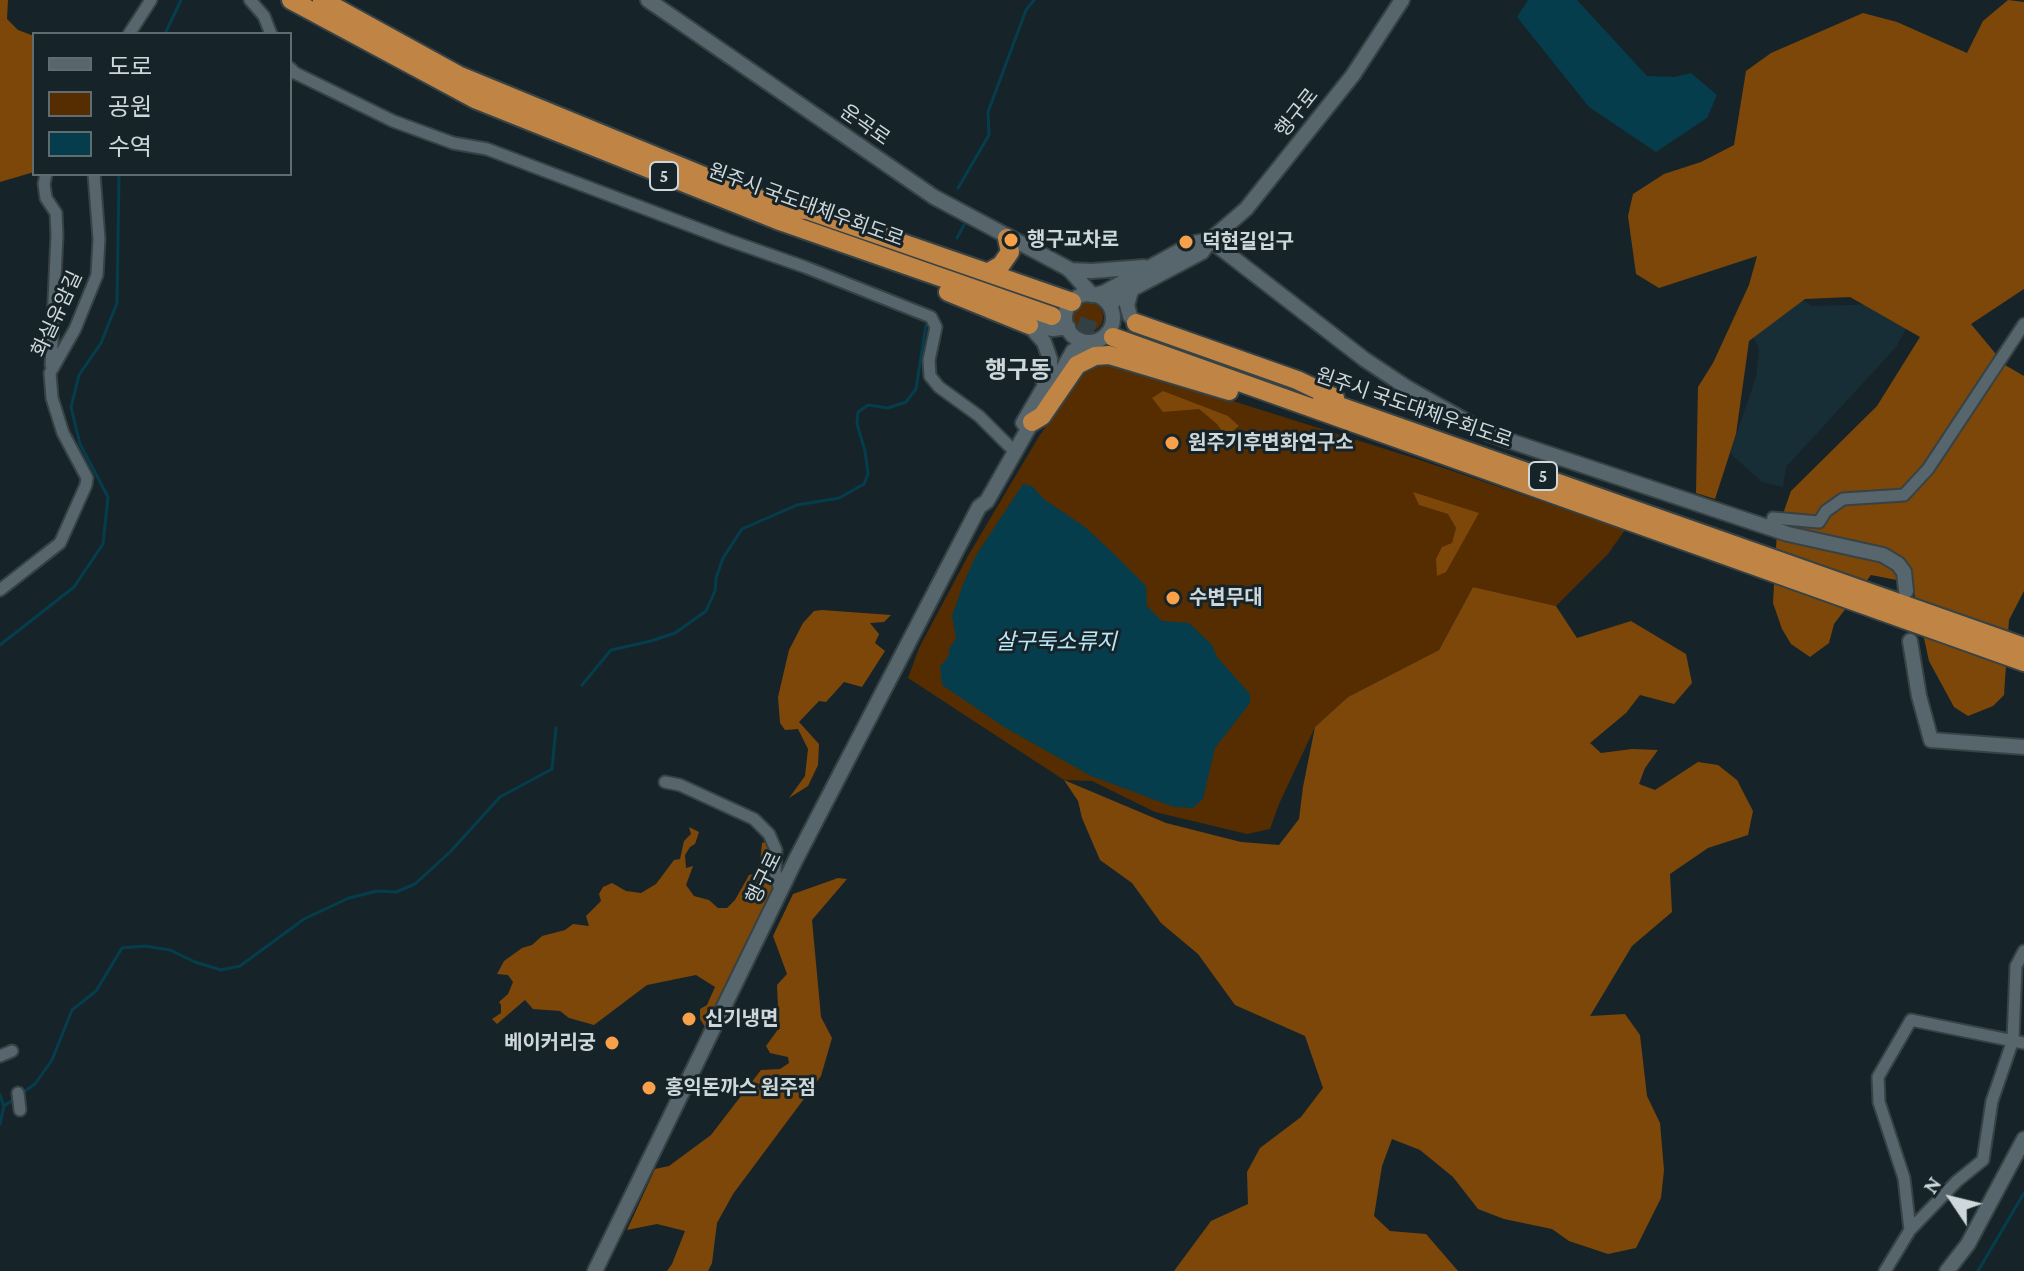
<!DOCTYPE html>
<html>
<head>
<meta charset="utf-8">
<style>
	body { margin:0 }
	#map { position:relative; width:2024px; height:1271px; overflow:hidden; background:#162429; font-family:"Crimson Pro","Noto Sans KR",serif }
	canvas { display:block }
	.legend { position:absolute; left:32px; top:32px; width:260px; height:144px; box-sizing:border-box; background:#162429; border:2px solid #606c70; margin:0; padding:10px 14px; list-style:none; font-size:24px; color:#ced7da }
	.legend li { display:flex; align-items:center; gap:16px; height:40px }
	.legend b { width:40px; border:2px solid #606c70 }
	.north { position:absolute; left:1912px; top:1159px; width:80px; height:80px; -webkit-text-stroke:6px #162429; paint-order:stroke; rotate:305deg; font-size:22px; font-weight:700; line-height:32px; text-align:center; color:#ced7da }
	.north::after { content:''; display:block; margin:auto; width:28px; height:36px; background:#ced7da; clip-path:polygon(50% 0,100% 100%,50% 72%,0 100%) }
</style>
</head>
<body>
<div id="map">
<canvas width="2024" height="1271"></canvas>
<ul class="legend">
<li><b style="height:10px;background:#57666c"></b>도로</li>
<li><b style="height:22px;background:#552d00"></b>공원</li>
<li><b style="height:22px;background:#053d4d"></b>수역</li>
</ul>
<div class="north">N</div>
</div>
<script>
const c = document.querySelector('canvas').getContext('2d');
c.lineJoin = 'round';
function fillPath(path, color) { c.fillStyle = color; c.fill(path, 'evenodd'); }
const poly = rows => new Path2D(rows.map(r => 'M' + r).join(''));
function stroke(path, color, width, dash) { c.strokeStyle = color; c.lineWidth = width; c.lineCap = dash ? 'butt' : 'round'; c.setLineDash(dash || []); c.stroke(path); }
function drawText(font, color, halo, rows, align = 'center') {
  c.font = font + ' "Crimson Pro","Noto Sans KR",serif'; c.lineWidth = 6; c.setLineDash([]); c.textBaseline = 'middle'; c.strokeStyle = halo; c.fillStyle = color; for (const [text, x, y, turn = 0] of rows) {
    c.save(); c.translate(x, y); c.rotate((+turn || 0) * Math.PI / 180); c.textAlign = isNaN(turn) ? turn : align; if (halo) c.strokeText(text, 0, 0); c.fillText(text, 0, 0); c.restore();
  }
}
fillPath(poly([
	[1795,295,1812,306,1886,304,1909,323,1896,347,1786,467,1783,487,1762,482,1730,453,1756,377,1759,349,1748,325]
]), '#182e36');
fillPath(poly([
	'1073 317a15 15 0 1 1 30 0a15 15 0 1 1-30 0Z',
	[1106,361,1420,460,1625,530,1608,554,1556,606,1473,587,1439,650,1348,697,1315,727,1279,804,1270,829,1247,834,1155,812,1092,781,1064,780,908,678,919,648,968,556,1038,438,1081,375,1087,368]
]), '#552d00');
fillPath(poly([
	[0,0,8,0,7,19,18,30,34,36,34,172,0,182],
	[2008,0,2024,2,2024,289,1971,324,2005,365,2024,376,2024,591,2009,620,2004,695,1993,706,1968,716,1954,707,1929,661,1912,583,1871,575,1834,624,1829,643,1810,657,1791,644,1782,629,1773,603,1777,531,1791,491,1877,406,1920,337,1850,297,1805,299,1749,341,1736,434,1715,499,1696,493,1698,387,1713,363,1749,285,1757,256,1659,288,1636,274,1628,216,1633,194,1664,174,1701,162,1734,145,1746,71,1771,53,1863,13,1897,22,1967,53,1983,21],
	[1163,391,1228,416,1239,426,1226,436,1217,424,1199,409,1163,412,1152,398],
	[1413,492,1479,513,1446,572,1437,576,1436,559,1442,547,1452,543,1456,528,1448,514,1419,505],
	[1473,587,1556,606,1577,638,1631,621,1686,654,1692,683,1674,704,1640,695,1626,713,1590,743,1601,753,1632,749,1658,750,1645,768,1639,784,1655,790,1698,762,1718,765,1737,780,1753,811,1748,835,1708,848,1670,874,1672,912,1632,946,1590,1016,1625,1014,1640,1035,1647,1096,1660,1123,1664,1170,1661,1198,1636,1248,1608,1254,1569,1241,1552,1229,1504,1219,1478,1209,1453,1177,1420,1150,1392,1139,1382,1166,1374,1216,1390,1231,1426,1234,1458,1271,1174,1271,1211,1221,1248,1204,1247,1172,1260,1148,1301,1117,1323,1088,1305,1036,1235,1005,1198,954,1161,923,1132,883,1100,860,1082,818,1078,801,1064,780,1166,823,1241,842,1279,845,1299,819,1303,787,1315,727,1348,697,1439,650],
	[822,610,891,615,884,622,870,623,879,634,875,643,885,651,862,687,844,682,826,702,819,701,799,722,819,744,818,765,808,786,789,798,805,776,808,749,798,729,785,730,780,723,778,697,789,650,803,623,814,611],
	[689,827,699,832,695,844,690,847,685,855,686,868,693,866,686,885,694,896,709,900,718,908,727,908,735,900,749,875,759,873,762,843,765,842,770,850,777,890,709,1033,700,1019,700,1009,707,1005,715,987,696,975,647,985,594,1025,569,1018,560,1011,533,1009,525,1000,497,1024,492,1019,501,1013,501,1005,499,1002,508,994,513,982,508,975,497,974,504,961,522,948,532,945,542,936,565,930,573,924,589,926,586,916,601,901,599,894,603,887,612,883,626,891,641,893,656,884,674,860,680,859,684,841,691,834],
	[838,878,847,879,812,920,821,1017,832,1038,821,1076,733,1194,717,1223,712,1263,708,1271,667,1271,672,1264,685,1231,657,1224,627,1230,655,1169,669,1166,711,1135,761,1070,780,1069,789,1063,788,1057,770,1053,766,1046,779,1028,777,985,787,974,773,936,793,894]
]), '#7c4709');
fillPath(poly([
	[1528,0,1577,0,1647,76,1674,77,1691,73,1717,95,1707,118,1656,152,1589,107,1517,17],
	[1023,484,1032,486,1045,500,1085,527,1112,552,1146,586,1147,606,1162,621,1189,623,1212,645,1217,657,1250,694,1250,703,1215,748,1203,799,1193,808,1174,807,1091,776,1004,727,942,685,940,667,950,654,948,651,956,638,952,616,963,584,976,555]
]), '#053d4d');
stroke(poly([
	[165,34,181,0],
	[958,188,989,135,988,112,1026,10,1034,0],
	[957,238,964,225],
	[0,645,74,587,103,544,108,497,80,444,71,407,79,375,101,343,117,303,119,174],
	[582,685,611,650,651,641,675,633,706,611,715,591,716,578,723,558,742,529,797,505,839,498,864,484,868,474,865,451,857,424,858,412,868,405,888,408,906,402,916,389,926,325],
	[22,1093,35,1084,52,1060,72,1010,96,991,122,948,145,946,170,950,195,962,221,970,240,966,304,919,349,898,377,891,396,892,415,884,450,852,500,797,552,769,556,728],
	[0,1095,4,1106,0,1124],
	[4,1106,16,1098],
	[1978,1271,2024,1193]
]), '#053d4d', 3);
stroke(poly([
	[1052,316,1113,337]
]), '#323f44', 18, [18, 9]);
const minor = poly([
	[250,0,264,16,271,34],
	[129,34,151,0],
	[290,68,295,73,393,121,453,143,487,149,728,240,805,267,931,317,936,327,929,360,930,376,939,387,979,416,1009,446],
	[46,174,44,184,46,198,56,213,57,235,51,365],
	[1770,528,1773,518,1819,522,1826,511,1843,499,1904,495,1928,469,2024,324],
	[0,590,60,543,86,485,87,478,63,433,52,398,50,373,75,329,97,275,99,239,94,174],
	[665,782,680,785,754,819,769,834,776,850,775,871,780,891],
	[0,1056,12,1051],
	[18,1093,20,1110],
	[1910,1230,1904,1178,1879,1102,1878,1077,1911,1020,2024,1043],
	[1885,1271,1910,1230,1957,1181,1983,1160,1992,1101,2013,1040,2016,966,2024,951]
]);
const tertiary = poly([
	[648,0,934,197,1069,269,1092,295],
	[1069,270,1092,271,1144,267],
	[1131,291,1127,305,1130,316,1136,323],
	'1065 318a24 24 0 1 1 48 0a24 24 0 1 1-48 0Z',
	[1095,295,1105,292,1194,243,1210,240,1364,359,1406,387,1489,434,1788,534,1883,555,1898,564,1904,572,1906,591],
	[1110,306,1117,297,1202,252,1210,240,1246,209,1353,75,1402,0],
	[1029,325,1044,342,1050,359,1050,366,1043,380],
	[1030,325,1053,329,1068,327],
	[1053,387,1073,351,1088,342],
	[1023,423,1051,375],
	[1910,641,1919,696,1931,740,2024,747],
	[595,1271,795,861,979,507,987,501,1036,415],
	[1947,1271,1968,1244,2024,1139]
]);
const trunk = poly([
	[291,0,477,100,777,220,1052,316],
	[322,0,458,75,789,211],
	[784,209,807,210,1072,302],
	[989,272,1001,265,1010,252,1007,238],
	[948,292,1029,325],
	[1136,323,1297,380,1335,398],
	[1113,337,2024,662],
	[1322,400,2024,647],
	[1032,422,1042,416,1077,365,1095,356,1109,355,1229,391]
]);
stroke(minor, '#374245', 15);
stroke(tertiary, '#374245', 18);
stroke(trunk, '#374245', 22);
stroke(minor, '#57666c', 11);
stroke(tertiary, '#57666c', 14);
stroke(trunk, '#c08445', 18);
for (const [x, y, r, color] of [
	[1011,240,8,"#f8a14a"],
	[1186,242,8,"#f8a14a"],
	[1172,443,8,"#f8a14a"],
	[1173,598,8,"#f8a14a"],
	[689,1019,8,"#f8a14a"],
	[612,1043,8,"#f8a14a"],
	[649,1088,8,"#f8a14a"]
]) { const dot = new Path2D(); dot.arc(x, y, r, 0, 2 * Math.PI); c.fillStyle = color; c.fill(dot); stroke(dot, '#162429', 3); }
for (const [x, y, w] of [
	[664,176,28],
	[1543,476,28]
]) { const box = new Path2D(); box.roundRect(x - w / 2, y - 14, w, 28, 6); c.fillStyle = '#162429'; c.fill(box); stroke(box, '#ced7da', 2); }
drawText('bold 18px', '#ced7da', null, [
	["5",664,176],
	["5",1543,476]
]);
drawText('20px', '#ced7da', '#162429', [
	["행구로",1297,113,-52],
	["운곡로",865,125,35],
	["원주시 국도대체우회도로",806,205,20],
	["화실유암길",57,314,-65],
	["원주시 국도대체우회도로",1414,408,19],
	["행구로",764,878,-64]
]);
drawText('bold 20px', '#ced7da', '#162429', [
	["행구교차로",1027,240],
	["덕현길입구",1202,242],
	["원주기후변화연구소",1188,443],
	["수변무대",1189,598],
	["신기냉면",705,1019],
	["베이커리궁",596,1043,"right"],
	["홍익돈까스 원주점",665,1088]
], 'left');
drawText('italic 22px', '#bae7f7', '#162429', [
	["살구둑소류지",1056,642]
]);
drawText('bold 24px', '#ced7da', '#162429', [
	["행구동",1018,371]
]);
</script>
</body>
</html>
